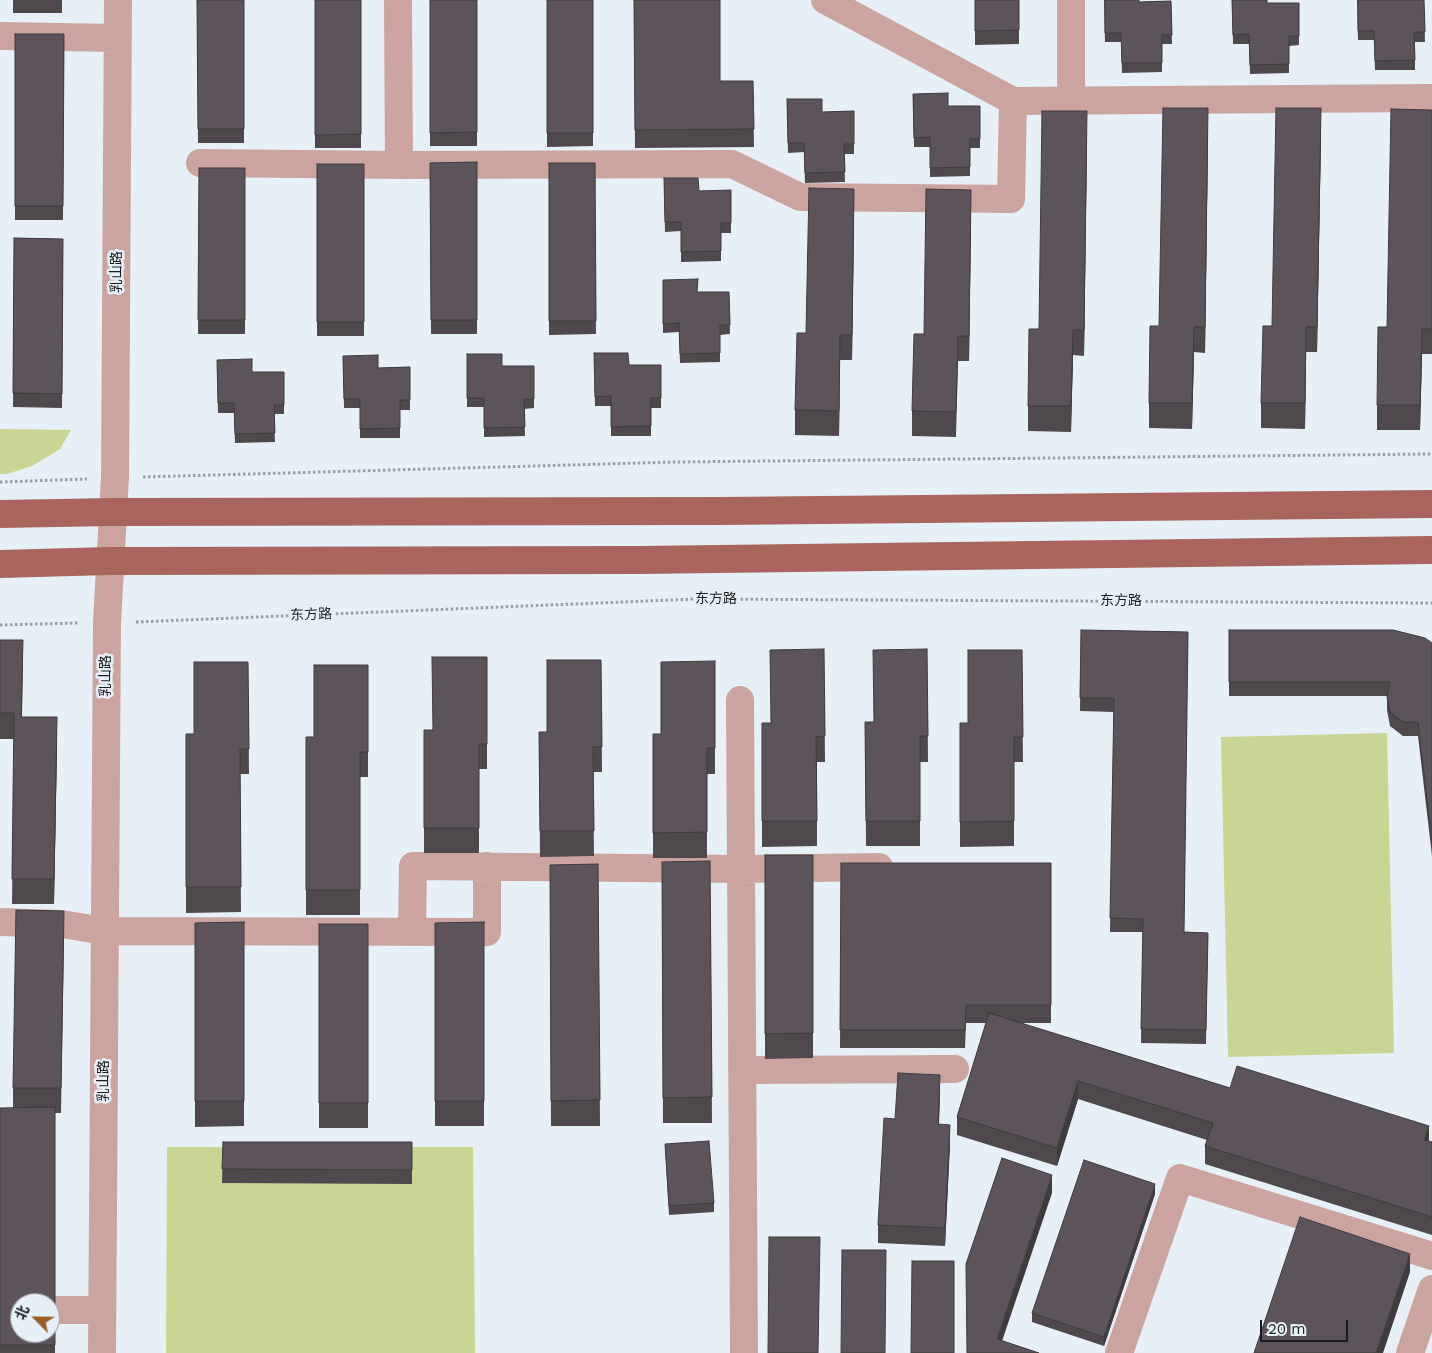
<!DOCTYPE html>
<html>
<head>
<meta charset="utf-8">
<style>
	body { margin:0 }
	#map { position:relative; width:1432px; height:1353px; overflow:hidden; background:#e7f0f7; font-family:"Work Sans","Noto Sans SC",sans-serif }
	canvas { display:block }
	.north { position:absolute; left:10px; top:1293px; width:50px; height:50px; box-sizing:border-box; background:#e7f0f7; border:1px solid #959ca1; border-radius:50%; rotate:293deg; font-size:14px; font-weight:700; line-height:20px; text-align:center; color:#1a1d1f }
	.north::after { content:''; display:block; margin:auto; width:18px; height:22px; background:#9c5d25; clip-path:polygon(50% 0,100% 100%,50% 72%,0 100%) }
	.scale { position:absolute; left:1260px; top:1320px; width:88px; height:22px; box-sizing:border-box; border:2px solid #1a1d1f; border-top:0; padding-left:6px; font-size:15px; line-height:18px; white-space:nowrap; color:#1a1d1f; -webkit-text-stroke:4px #e7f0f7; paint-order:stroke }
</style>
</head>
<body>
<div id="map">
<canvas width="1432" height="1353"></canvas>
<div class="north">北</div>
<div class="scale">20 m</div>
</div>
<script>
const c = document.querySelector('canvas').getContext('2d');
c.lineJoin = 'round';
function fillPath(path, color) { c.fillStyle = color; c.fill(path, 'evenodd'); }
const poly = rows => new Path2D(rows.map(r => 'M' + r).join(''));
function stroke(path, color, width, dash) { c.strokeStyle = color; c.lineWidth = width; c.lineCap = dash ? 'butt' : 'round'; c.setLineDash(dash || []); c.stroke(path); }
function drawText(font, color, halo, rows, align = 'center') {
  c.font = font + ' "Work Sans","Noto Sans SC",sans-serif'; c.lineWidth = 5; c.setLineDash([]); c.textBaseline = 'middle'; c.strokeStyle = halo; c.fillStyle = color; for (const [text, x, y, turn = 0] of rows) {
    c.save(); c.translate(x, y); c.rotate((+turn || 0) * Math.PI / 180); c.textAlign = isNaN(turn) ? turn : align; if (halo) c.strokeText(text, 0, 0); c.fillText(text, 0, 0); c.restore();
  }
}
fillPath(poly([
	[0,429,71,430,60,449,32,466,7,474,0,474],
	[1387,733,1394,1053,1228,1057,1221,737],
	[167,1147,473,1147,475,1353,166,1353]
]), '#c9d592');
stroke(poly([
	[143,477,676,462,1432,454],
	[0,482,87,479],
	[136,622,696,599,1432,603],
	[0,625,79,623]
]), '#999fa5', 3, [2.5, 2.5]);
stroke(poly([
	[398,0,399,165],
	[825,0,1013,101,1432,98],
	[1071,0,1071,100],
	[0,36,118,38],
	[200,163,399,165,732,164,800,197,1011,199,1013,101],
	[740,700,744,1353],
	[0,922,61,924,105,931,487,932,487,866],
	[412,932,413,866,741,869,879,867],
	[742,1070,955,1069],
	[50,1310,102,1310],
	[102,1353,107,623,115,477,118,0],
	[1119,1353,1180,1178,1432,1256],
	[1410,1353,1432,1289]
]), '#cca49f', 28);
stroke(poly([
	[0,514,114,512,721,511,1432,504],
	[0,564,110,561,638,560,1432,550]
]), '#a9645d', 28);
fillPath(poly([
	[13,0,62,0,62,13,13,13],
	[197,0,244,0,244,143,198,143],
	[315,0,361,0,361,148,315,148],
	[430,0,477,0,477,146,430,146],
	[547,0,593,0,593,146,547,147],
	[634,0,720,81,753,81,754,147,635,148],
	[975,0,1019,0,1019,44,975,45],
	[1104,0,1139,2,1171,1,1172,44,1162,44,1162,72,1122,73,1121,42,1105,42],
	[1232,0,1267,3,1299,3,1299,45,1289,46,1289,73,1250,74,1249,44,1233,44],
	[1357,0,1424,0,1425,42,1415,42,1415,70,1375,70,1374,40,1358,40],
	[15,34,64,34,63,220,15,220],
	[913,94,948,106,980,106,980,148,970,148,970,176,930,177,930,147,914,147],
	[787,99,822,112,854,111,854,154,844,154,845,182,805,183,804,152,788,153],
	[1432,110,1432,354,1422,354,1420,430,1377,430,1377,405,1387,327],
	[1208,133,1205,353,1194,352,1192,429,1149,428,1149,403,1159,326],
	[1321,134,1317,352,1306,352,1305,429,1261,428,1261,403,1272,326],
	[1087,136,1084,356,1073,355,1071,432,1028,431,1028,406,1039,329],
	[477,162,477,334,431,334,430,163],
	[549,163,595,163,596,334,549,335],
	[317,164,364,164,364,336,317,336],
	[199,168,245,168,245,334,198,334],
	[664,178,699,191,731,190,731,233,721,233,721,261,681,262,681,231,665,232],
	[854,215,852,360,840,360,839,436,795,435,795,410,806,333],
	[971,216,969,361,958,361,956,437,912,436,912,411,924,334],
	[14,238,63,239,62,408,13,407],
	[663,280,697,292,729,292,730,334,720,335,720,362,680,363,679,332,663,333],
	[594,353,629,365,661,365,661,408,651,408,651,436,611,436,611,406,595,406],
	[467,354,502,366,534,366,534,408,524,409,525,436,484,437,484,407,467,407],
	[343,356,378,368,410,367,410,410,400,410,400,438,360,438,360,408,344,408],
	[217,360,252,372,284,372,284,414,274,414,275,442,235,443,234,413,218,413],
	[1081,630,1188,632,1184,932,1208,933,1206,1044,1141,1043,1143,932,1110,932,1114,712,1080,711],
	[1229,630,1432,643,1432,856,1418,736,1403,736,1390,726,1387,710,1387,696,1229,696],
	[0,640,23,666,22,717,57,743,54,904,12,904,14,739,0,739],
	[824,649,825,762,817,762,817,846,762,847,762,723,771,723],
	[927,649,928,762,920,762,920,846,866,846,865,722,873,722],
	[1022,650,1023,762,1014,762,1014,846,960,847,960,723,968,723],
	[487,657,487,769,479,769,479,853,424,853,424,730,432,730],
	[601,660,602,772,593,772,594,856,540,857,539,732,547,732],
	[715,661,715,774,707,774,707,858,653,858,653,734,661,734],
	[248,662,249,774,240,774,241,912,186,913,186,734,194,734],
	[368,665,368,777,360,777,360,915,306,915,306,737,314,737],
	[765,855,813,855,813,1058,765,1059],
	[710,861,712,1123,663,1123,662,862],
	[841,863,1051,863,1051,1023,1021,1023,1230,1088,1432,1142,1432,1235,1205,1164,1205,1146,1207,1140,1078,1099,1057,1166,957,1135,957,1117,986,1023,966,1023,965,1048,840,1048],
	[598,864,600,1126,551,1126,550,865],
	[244,922,244,1126,195,1127,195,923],
	[484,922,484,1126,435,1126,435,923],
	[319,924,368,924,368,1128,319,1128],
	[64,936,61,1113,55,1113,55,1353,0,1353,0,1108,13,1108,13,1088],
	[940,1093,939,1125,950,1143,945,1246,878,1243,878,1225,895,1119],
	[223,1142,412,1142,412,1184,222,1183],
	[665,1144,714,1203,714,1212,669,1215],
	[1155,1194,1104,1346,1032,1322,1032,1313]
]), '#4f484d');
fillPath(poly([
	[1208,108,1208,133,1205,353,1205,327],
	[1321,108,1321,134,1317,352,1317,327],
	[1087,111,1087,136,1084,356,1084,330],
	[854,189,854,215,852,360,852,335],
	[971,190,971,216,969,361,969,336],
	[1194,327,1194,352,1192,429,1192,403],
	[1306,327,1306,352,1305,429,1305,403],
	[1422,329,1422,354,1420,430,1420,405],
	[1073,330,1073,355,1071,432,1071,406],
	[840,335,840,360,839,436,839,411],
	[57,717,57,743,54,904,54,879],
	[940,1075,940,1093,938,1142,938,1124],
	[1078,1081,1078,1099,1057,1166,1057,1148],
	[950,1125,950,1143,945,1246,945,1228],
	[1429,1126,1429,1144,1424,1140],
	[1052,1175,1052,1193,998,1353,997,1339],
	[1155,1184,1155,1194,1104,1346,1104,1337],
	[1410,1254,1410,1272,1383,1353,1376,1353]
]), '#403b3f');
const building = poly([
	[197,0,244,0,244,129,198,129,197,0],
	[315,0,361,0,361,134,315,135,315,0],
	[430,0,477,0,477,132,430,133,430,0],
	[547,0,593,0,593,133,547,133,547,0],
	[634,0,720,0,720,81,753,81,754,129,635,130,634,0],
	[975,0,1019,0,1019,30,975,31,975,0],
	[1105,0,1139,0,1139,2,1171,1,1172,35,1162,35,1162,63,1122,63,1121,33,1105,33,1105,0],
	[1232,0,1267,0,1267,3,1299,3,1299,36,1289,36,1289,64,1250,65,1249,34,1233,35,1232,0],
	[1358,0,1424,0,1425,32,1414,32,1415,60,1375,61,1374,31,1358,31,1358,0],
	[15,34,64,34,63,206,15,206,15,34],
	[948,93,948,106,980,106,980,139,970,139,970,167,930,168,930,137,914,138,913,94,948,93],
	[787,99,822,99,822,112,854,111,854,144,844,144,845,172,805,173,804,143,788,143,787,99],
	[1163,108,1208,108,1205,327,1194,327,1192,403,1149,403,1150,326,1159,326,1163,108],
	[1276,108,1321,108,1317,327,1306,327,1305,403,1261,403,1263,326,1272,326,1276,108],
	[1391,109,1432,110,1432,329,1422,329,1420,405,1377,405,1378,327,1387,327,1391,109],
	[1042,111,1087,111,1084,330,1073,330,1071,406,1028,406,1029,329,1039,329,1042,111],
	[477,162,477,320,431,320,430,163,477,162],
	[549,163,595,163,596,321,549,321,549,163],
	[317,164,364,164,364,322,317,322,317,164],
	[199,168,245,168,245,320,198,320,199,168],
	[664,178,698,178,699,191,731,190,731,223,721,223,721,251,681,252,681,222,665,222,664,178],
	[809,188,854,189,852,335,840,335,839,411,795,410,797,333,806,333,809,188],
	[926,189,971,190,969,336,958,336,956,412,912,411,914,334,924,334,926,189],
	[14,238,63,239,62,394,13,393,14,238],
	[698,279,697,292,729,292,730,325,720,325,720,353,680,354,679,323,663,324,663,280,698,279],
	[594,353,628,353,629,365,661,365,661,398,651,398,651,426,611,427,611,396,595,397,594,353],
	[467,354,502,354,502,366,534,366,534,399,524,399,525,427,484,428,484,398,467,398,467,354],
	[378,355,378,368,410,367,410,400,400,400,400,428,360,429,360,399,344,399,343,356,378,355],
	[252,359,252,372,284,372,284,405,274,405,275,433,235,434,234,403,218,403,217,360,252,359],
	[1081,630,1188,632,1184,932,1208,933,1206,1030,1141,1029,1143,919,1110,918,1114,698,1080,698,1081,630],
	[1229,630,1393,630,1425,638,1432,643,1432,843,1418,722,1403,722,1390,712,1387,697,1390,682,1229,682,1229,630],
	[0,640,23,640,21,717,57,717,54,879,12,879,14,713,0,713,0,640],
	[824,649,825,736,816,737,817,821,762,821,762,723,771,723,770,650,824,649],
	[927,649,928,736,920,736,920,821,866,821,865,722,874,722,873,650,927,649],
	[968,650,1022,650,1023,737,1014,737,1014,821,960,822,960,723,968,723,968,650],
	[432,657,487,657,487,744,479,744,479,828,424,828,424,730,433,730,432,657],
	[547,660,601,660,602,747,593,747,594,831,540,831,539,732,547,732,547,660],
	[715,661,715,748,707,748,707,832,653,833,653,734,661,734,661,662,715,661],
	[194,662,248,662,249,749,240,749,241,887,186,887,186,734,194,734,194,662],
	[314,665,368,665,368,752,360,752,360,890,306,890,306,737,314,737,314,665],
	[765,855,813,855,813,1033,765,1034,765,855],
	[710,861,712,1097,663,1098,662,862,710,861],
	[841,863,1051,863,1051,1005,966,1005,965,1030,840,1030,841,863],
	[598,864,600,1100,551,1101,550,865,598,864],
	[16,910,64,911,61,1088,13,1088,16,910],
	[244,922,244,1101,195,1101,195,923,244,922],
	[484,922,484,1101,435,1101,435,923,484,922],
	[319,924,368,924,368,1103,319,1103,319,924],
	[989,1013,1230,1088,1237,1066,1429,1126,1424,1140,1432,1142,1432,1217,1205,1146,1213,1123,1078,1081,1057,1148,957,1117,989,1013],
	[898,1073,940,1075,938,1124,950,1125,945,1228,878,1225,884,1118,895,1119,898,1073],
	[55,1107,55,1345,0,1345,0,1108,55,1107],
	[20,1303,50,1303,50,1333,20,1333,20,1303],
	[709,1141,714,1203,669,1206,665,1144,709,1141],
	[223,1142,412,1142,412,1170,222,1169,223,1142],
	[1002,1158,1052,1175,997,1339,1039,1353,967,1353,966,1264,1002,1158],
	[1084,1160,1155,1184,1104,1337,1032,1313,1084,1160],
	[1300,1217,1410,1254,1376,1353,1254,1353,1300,1217],
	[769,1237,820,1237,818,1353,768,1353,769,1237],
	[842,1250,886,1250,885,1353,841,1353,842,1250],
	[912,1261,954,1261,954,1353,911,1353,912,1261]
]);
fillPath(building, '#5c545a');
stroke(building, '#403b3f', 1);
drawText('14px', '#1a1d1f', '#e7f0f7', [
	["乳山路",117,272,-90],
	["东方路",716,599],
	["东方路",1121,601],
	["东方路",311,615,-2],
	["乳山路",106,676,-90],
	["乳山路",104,1081,-90]
]);
</script>
</body>
</html>
